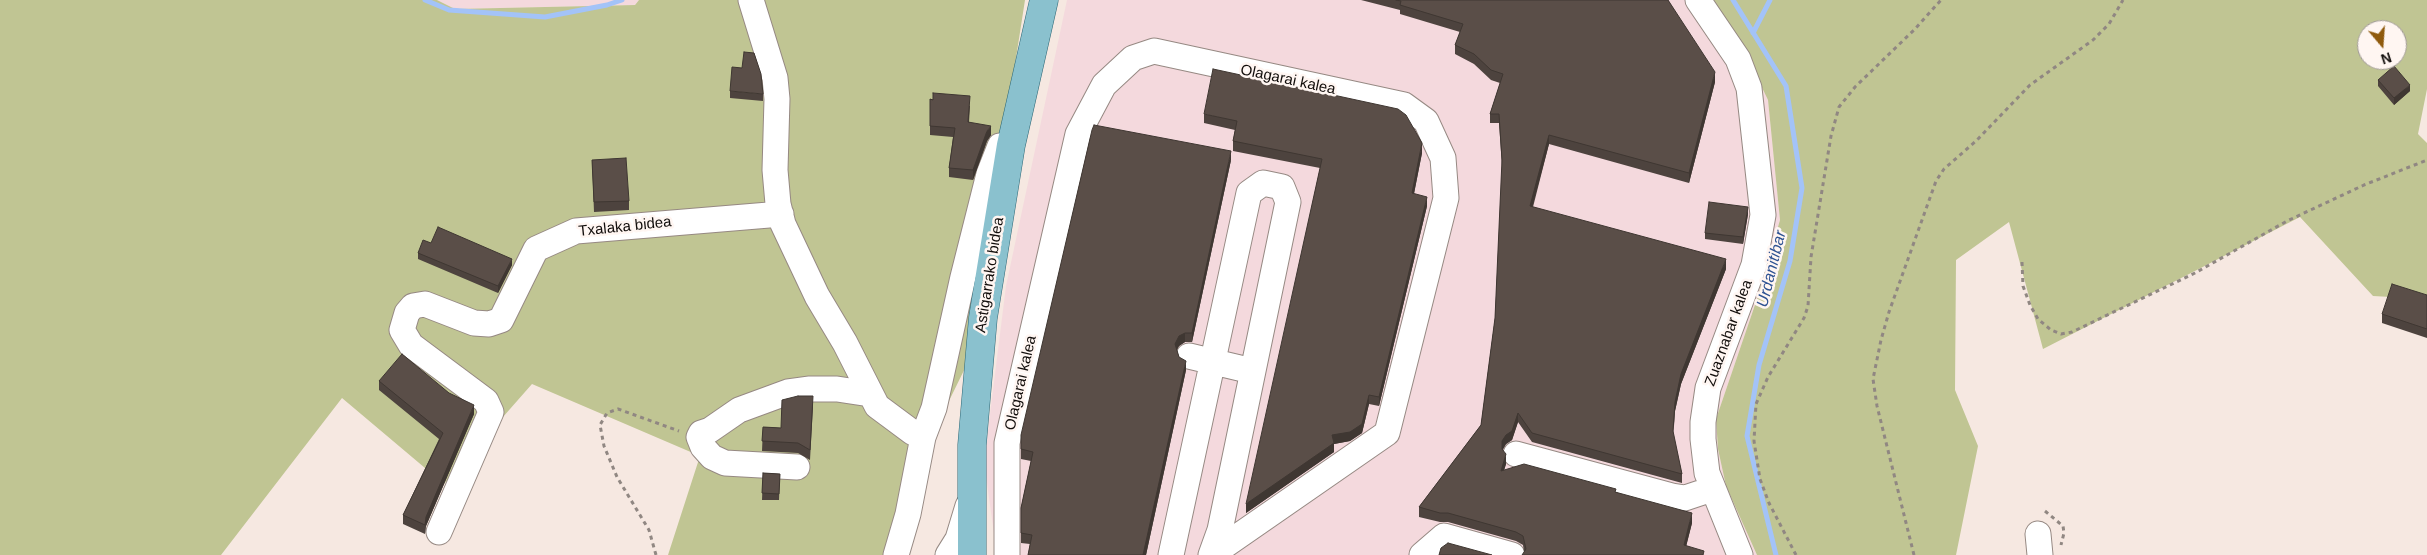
<!DOCTYPE html>
<html>
<head>
<meta charset="utf-8">
<style>
	body { margin:0 }
	#map { position:relative; width:2427px; height:555px; overflow:hidden; background:#f6e8e1; font-family:Arial,sans-serif }
	canvas { display:block }
	.north { position:absolute; left:2357px; top:20px; width:50px; height:50px; box-sizing:border-box; background:#fff6f2; border:1px solid #a09996; border-radius:50%; rotate:162deg; font-size:14px; font-weight:700; line-height:20px; text-align:center; color:#110d0b }
	.north::after { content:''; display:block; margin:auto; width:18px; height:22px; background:#8f5a0d; clip-path:polygon(50% 0,100% 100%,50% 72%,0 100%) }
</style>
</head>
<body>
<div id="map">
<canvas width="2427" height="555"></canvas>
<div class="north">N</div>
</div>
<script>
const c = document.querySelector('canvas').getContext('2d');
c.lineJoin = 'round';
function fillPath(path, color) { c.fillStyle = color; c.fill(path, 'evenodd'); }
const poly = rows => new Path2D(rows.map(r => 'M' + r).join(''));
function stroke(path, color, width, dash) { c.strokeStyle = color; c.lineWidth = width; c.lineCap = dash ? 'butt' : 'round'; c.setLineDash(dash || []); c.stroke(path); }
function drawText(font, color, halo, rows, align = 'center') {
  c.font = font + ' Arial,sans-serif'; c.lineWidth = 5; c.setLineDash([]); c.textBaseline = 'middle'; c.strokeStyle = halo; c.fillStyle = color; for (const [text, x, y, turn = 0] of rows) {
    c.save(); c.translate(x, y); c.rotate((+turn || 0) * Math.PI / 180); c.textAlign = isNaN(turn) ? turn : align; if (halo) c.strokeText(text, 0, 0); c.fillText(text, 0, 0); c.restore();
  }
}
fillPath(poly([
	[437,0,639,0,635,5,455,9],
	[1067,0,1710,0,1738,38,1768,100,1780,220,1758,296,1716,419,1718,449,1726,486,1757,555,997,555,984,462,1006,286]
]), '#f4d9dd');
fillPath(poly([
	[0,0,437,0,455,9,635,5,639,0,1025,0,969,360,925,450,897,555,668,555,700,456,532,384,444,484,342,398,221,555,0,555],
	[1710,0,2427,0,2427,89,2418,134,2427,143,2427,299,2373,296,2300,217,2043,349,2009,222,1956,260,1955,390,1978,446,1956,555,1757,555,1726,486,1718,449,1716,419,1758,296,1780,220,1768,100,1738,38],
	[2367,30,2397,30,2397,60,2367,60]
]), '#c0c593');
stroke(poly([
	[425,0,449,10,545,17,607,5,622,0],
	[1733,0,1786,86,1802,188,1790,261,1759,365,1747,436,1776,555],
	[1753,33,1770,0]
]), '#a3c3f8', 5);
const minor = poly([
	[751,0,775,78,777,99,775,170,778,204,783,224,817,296,845,343,877,406,912,432,923,437,908,514,896,555],
	[1698,0,1738,59,1749,88,1763,215,1754,265,1708,388,1703,422,1703,439,1707,473,1740,555],
	[1189,356,1252,371],
	[923,437,934,408,963,277,989,174,1000,146,1011,145],
	[1516,454,1672,496,1685,498,1712,489],
	[797,467,725,463,712,457,703,447,699,437,701,433,710,430,739,410,788,392,810,389,837,389,870,394],
	[439,532,491,412,486,401,411,345,402,330,407,313,413,306,425,304,474,323,489,324,501,320,536,249,576,231,781,214],
	[2038,534,2040,555],
	[948,555,958,539,968,506],
	[1007,555,1007,443,1078,134,1104,85,1133,58,1154,51,1404,105,1426,121,1443,158,1446,198,1387,433,1211,555],
	[1171,555,1249,193,1263,183,1282,187,1288,202,1220,530,1211,555],
	[1422,555,1444,536,1512,555]
]);
const major = poly([
	[972,555,972,445,983,318,1011,145,1044,0]
]);
stroke(minor, '#968983', 27);
stroke(major, '#2d6775', 29);
stroke(poly([
	[2022,262,2023,286,2030,305,2038,319,2051,330,2061,334,2072,332,2195,273,2287,221,2364,185,2427,160],
	[2045,511,2063,526,2064,533,2061,545],
	[656,555,649,530,617,477,604,446,600,425,607,413,618,409,679,431],
	[1796,555,1769,503,1760,479,1754,441,1756,404,1768,377,1804,318,1808,306,1811,257,1831,136,1839,107,1855,87,1914,30,1941,0],
	[1914,555,1877,406,1873,379,1881,340,1889,312,1936,181,1944,169,1976,141,2030,85,2093,40,2109,24,2123,0]
]), '#908782', 3, [4, 4]);
stroke(minor, '#fff', 25);
stroke(major, '#8ac1ce', 28);
fillPath(poly([
	[1361,0,1668,0,1715,82,1689,183,1549,144,1533,207,1726,269,1681,384,1675,411,1673,433,1682,474,1682,483,1532,442,1518,422,1512,440,1506,444,1503,449,1506,464,1504,470,1616,492,1692,523,1686,546,1704,555,1524,552,1523,545,1516,541,1448,522,1440,522,1419,517,1419,507,1481,425,1495,318,1502,166,1499,123,1490,123,1490,114,1500,83,1491,80,1474,64,1455,54,1455,45,1460,32,1400,14,1400,10],
	[2378,80,2410,91,2394,105,2378,86],
	[730,91,763,94,763,101,730,98],
	[930,99,970,106,969,122,991,135,987,141,973,180,949,177,949,168,953,137,930,135],
	[1204,114,1422,153,1414,194,1427,206,1379,406,1369,404,1362,433,1350,441,1334,444,1334,452,1246,513,1320,168,1233,151,1233,141,1235,130,1204,123],
	[592,160,629,201,629,210,594,212],
	[1231,160,1192,342,1185,342,1179,346,1177,350,1179,357,1186,370,1146,555,1028,555,1030,544,1021,543,1021,508,1031,461,1021,459,1021,435],
	[1748,214,1743,244,1705,239,1705,233],
	[431,243,512,265,498,293,418,259,418,253],
	[2427,295,2427,338,2382,323,2382,314],
	[379,381,474,414,426,526,425,534,403,524,403,515,439,439,379,390],
	[813,406,810,460,798,453,762,451,763,427,781,428],
	[763,473,780,474,779,500,762,500]
]), '#4d433e');
fillPath(poly([
	[1715,72,1715,82,1689,183,1689,173],
	[2410,85,2410,91,2394,105,2394,98],
	[991,126,991,135,987,141,973,180,973,170,987,131],
	[1549,135,1549,144,1530,215,1530,206],
	[1422,143,1422,153,1412,203,1412,193],
	[1231,151,1231,160,1192,342,1192,333],
	[1427,197,1427,206,1379,406,1379,397],
	[1748,207,1748,214,1743,244,1743,237],
	[512,259,512,265,498,293,498,286],
	[1726,259,1726,269,1681,384,1675,411,1673,441,1675,402,1681,374],
	[1185,333,1185,342,1179,346,1175,353,1175,344,1179,336],
	[1186,361,1186,370,1146,555,1143,555],
	[1369,395,1369,404,1362,433,1350,441,1334,444,1334,452,1246,513,1246,504,1332,435],
	[474,405,474,414,426,526,425,534,426,517],
	[1518,413,1518,422,1512,440,1506,444,1502,451,1502,441],
	[1506,454,1506,464,1501,480,1501,471],
	[1692,513,1692,523,1684,555,1684,545]
]), '#3f3732');
const building = poly([
	[1396,0,1668,0,1715,72,1689,173,1549,135,1530,206,1726,259,1681,374,1675,402,1673,431,1682,474,1532,433,1518,413,1512,431,1506,435,1502,441,1502,449,1506,454,1501,471,1524,464,1616,489,1615,492,1692,513,1684,545,1704,551,1703,555,1522,555,1526,549,1523,536,1516,532,1448,513,1440,513,1419,507,1481,425,1495,318,1502,160,1499,114,1490,114,1503,74,1491,70,1474,54,1455,45,1463,24,1400,5,1401,1,1396,0],
	[744,52,754,53,761,74,763,94,730,91,732,67,742,68,744,52],
	[2394,66,2410,85,2394,98,2378,80,2394,66],
	[1213,69,1398,109,1406,115,1422,143,1412,193,1427,197,1379,397,1369,395,1362,424,1350,432,1332,435,1334,443,1246,504,1322,159,1233,141,1237,121,1204,114,1213,69],
	[933,93,970,96,968,122,991,126,987,131,973,170,949,168,955,128,930,126,930,99,933,100,933,93],
	[1094,125,1231,151,1192,333,1185,333,1179,336,1175,344,1179,357,1186,361,1143,555,1028,555,1032,535,1021,533,1021,508,1033,452,1021,449,1021,435,1092,130,1094,125],
	[626,158,629,201,594,202,592,160,626,158],
	[1709,202,1748,207,1743,237,1705,233,1709,202],
	[438,227,512,259,498,286,418,253,423,240,431,243,438,227],
	[2392,284,2427,295,2427,329,2382,314,2392,284],
	[402,354,449,393,474,405,426,517,425,525,403,515,443,433,379,381,402,354],
	[798,396,813,396,810,450,798,443,762,441,763,427,781,428,782,400,798,396],
	[763,473,780,474,779,494,762,493,763,473],
	[1448,543,1492,555,1439,555,1441,548,1448,543]
]);
fillPath(building, '#5a4e48');
stroke(building, '#3f3732', 1);
drawText('15px', '#110d0b', '#fff6f2', [
	["Olagarai kalea",1288,80,12],
	["Txalaka bidea",625,227,-6],
	["Astigarrako bidea",990,275,-81],
	["Zuaznabar kalea",1729,333,-70],
	["Olagarai kalea",1021,383,-77]
]);
drawText('italic 16px', '#2f5393', '#fff6f2', [
	["Urdanitibar",1772,269,-76]
]);
</script>
</body>
</html>
